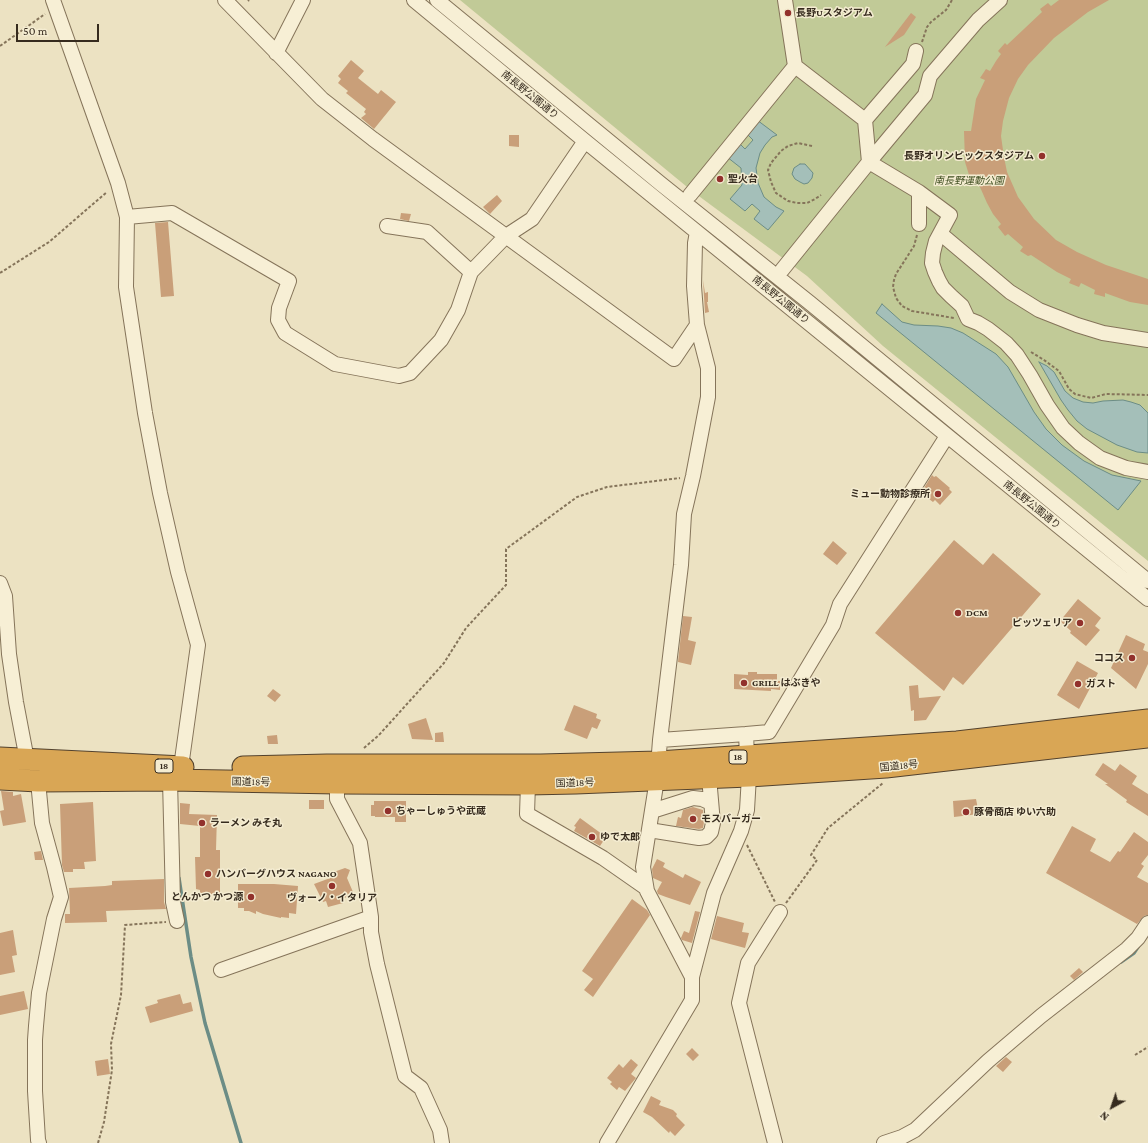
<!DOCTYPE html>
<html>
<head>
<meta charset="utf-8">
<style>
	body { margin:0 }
	#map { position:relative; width:1148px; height:1143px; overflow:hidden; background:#ece2c2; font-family:"Crimson Pro",serif }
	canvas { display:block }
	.north { position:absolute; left:1092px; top:1087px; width:40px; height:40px; -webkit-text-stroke:3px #f4ecd1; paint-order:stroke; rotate:220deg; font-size:11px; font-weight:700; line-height:16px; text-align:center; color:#362b1e }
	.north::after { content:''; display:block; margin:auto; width:14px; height:18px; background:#362b1e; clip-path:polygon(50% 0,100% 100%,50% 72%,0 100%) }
	.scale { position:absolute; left:16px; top:24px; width:83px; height:18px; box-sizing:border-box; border:2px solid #362b1e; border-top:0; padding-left:5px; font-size:12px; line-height:14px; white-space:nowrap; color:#362b1e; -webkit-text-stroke:3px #f4ecd1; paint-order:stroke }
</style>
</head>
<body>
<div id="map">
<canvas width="1148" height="1143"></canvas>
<div class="north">N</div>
<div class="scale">50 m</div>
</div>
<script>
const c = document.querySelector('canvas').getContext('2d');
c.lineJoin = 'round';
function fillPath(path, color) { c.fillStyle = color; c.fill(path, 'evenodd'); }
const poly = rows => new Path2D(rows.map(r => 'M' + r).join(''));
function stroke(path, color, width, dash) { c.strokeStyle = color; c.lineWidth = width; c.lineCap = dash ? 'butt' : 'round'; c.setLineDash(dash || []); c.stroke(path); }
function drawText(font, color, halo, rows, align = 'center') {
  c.font = font + ' "Crimson Pro","Noto Sans JP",serif'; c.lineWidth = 3; c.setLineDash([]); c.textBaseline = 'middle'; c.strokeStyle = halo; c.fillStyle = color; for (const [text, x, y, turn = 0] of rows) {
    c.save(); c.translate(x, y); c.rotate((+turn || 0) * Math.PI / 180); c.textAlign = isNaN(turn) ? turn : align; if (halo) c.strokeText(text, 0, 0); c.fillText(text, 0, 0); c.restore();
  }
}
fillPath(poly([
	[460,0,1148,0,1148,561,883,346,807,276,692,191]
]), '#c1ca97');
const water = poly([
	[757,120,777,135,772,137,765,145,760,153,756,168,758,183,764,197,776,207,784,211,768,230,754,219,760,211,752,204,745,211,730,199,742,185,741,168,727,157,739,143,745,149,753,140,746,133,757,120],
	[800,164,805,164,813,173,812,178,808,183,804,184,800,182,795,179,792,174,794,168,800,164],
	[882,304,902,322,914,325,938,326,951,328,963,333,996,354,1008,367,1034,412,1046,429,1062,445,1084,461,1112,475,1141,481,1118,510,876,313,882,304],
	[1039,362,1047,366,1054,372,1065,391,1073,398,1083,402,1093,403,1103,401,1123,400,1131,402,1140,405,1148,413,1148,453,1137,452,1117,445,1087,429,1077,421,1068,410,1061,400,1039,362]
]);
fillPath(water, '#a4bfb9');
stroke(water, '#6c8d86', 1);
stroke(poly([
	[179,878,191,957,205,1023,241,1143],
	[1121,962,1134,953,1138,947]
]), '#6c8d86', 3.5);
fillPath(poly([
	[1059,0,1109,0,1088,12,1054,38,1028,65,1018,79,1009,98,1003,121,1001,136,1004,157,1007,172,1018,197,1034,219,1056,240,1077,252,1106,265,1148,279,1148,305,1130,302,1105,293,1105,297,1094,294,1095,290,1081,283,1079,287,1069,283,1071,279,1057,272,1031,255,1028,256,1020,251,1023,247,1008,234,1005,236,998,227,1001,224,993,214,987,203,976,178,970,178,965,162,964,131,971,131,976,99,985,80,980,78,986,69,990,71,996,61,1001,54,998,51,1005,43,1007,45,1042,12,1040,9,1048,3,1051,6],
	[911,13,916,17,904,35,885,47],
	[351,60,364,71,358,78,378,94,381,90,396,102,374,129,361,118,366,114,364,112,366,109,346,93,348,91,338,83,341,79,338,76],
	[509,135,519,135,519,147,509,146],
	[497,195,502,201,490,214,483,207],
	[401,213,411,214,409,221,400,219],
	[168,222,174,296,161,297,155,223],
	[703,280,705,293,708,292,708,302,707,302,709,312,705,313],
	[932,475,934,477,936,476,950,488,949,489,952,492,940,505,935,500,933,502,921,493],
	[954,540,983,565,993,553,1041,594,963,685,953,677,944,691,875,633],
	[833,541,847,553,837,565,823,554],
	[1078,599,1101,618,1095,626,1100,630,1086,646,1070,633,1071,631,1060,621],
	[683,616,692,617,688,640,696,642,691,665,678,662],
	[1126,635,1145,644,1143,650,1148,652,1148,664,1136,689,1111,668],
	[1077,661,1098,673,1079,709,1057,695],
	[748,672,757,672,757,674,777,674,777,681,780,681,780,690,771,689,771,691,734,689,734,674,748,675],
	[918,685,919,698,941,696,926,720,914,721,914,710,911,711,909,686],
	[273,689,281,695,275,702,267,696],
	[574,705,597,714,596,718,601,720,597,729,592,727,587,739,564,730],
	[426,718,433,740,412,739,408,724],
	[443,732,444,742,435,742,435,733],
	[277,735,278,744,268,744,267,736],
	[1103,763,1115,771,1120,764,1137,776,1132,784,1148,794,1148,816,1126,802,1127,800,1105,784,1108,784,1095,775],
	[1,791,13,792,13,796,21,794,26,822,3,826,0,811,4,810],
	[976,799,979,814,954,817,953,801],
	[309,800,324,800,324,809,309,809],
	[374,801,406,801,406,822,395,822,395,817,375,817,375,816,371,816,371,805,374,805],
	[93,802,96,861,84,862,85,869,73,869,73,872,64,872,62,865,60,804],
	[180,803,190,804,189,814,217,815,216,850,220,850,220,894,200,894,200,890,196,889,195,857,200,857,200,826,180,824],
	[693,807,703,810,704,822,703,828,699,829,676,826,678,817,681,818,683,810],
	[580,818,606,837,600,846,574,831,576,827,574,826],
	[1072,826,1096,839,1090,851,1110,862,1118,851,1120,852,1134,832,1148,842,1148,855,1141,864,1144,866,1137,877,1148,883,1148,915,1144,916,1137,924,1046,873],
	[41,851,43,860,35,860,34,852],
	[657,859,665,863,663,867,683,878,685,874,701,882,690,905,666,897,658,894,657,891,662,882,653,878,652,869],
	[345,868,350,870,347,878,353,892,346,895,347,897,341,899,343,903,328,907,326,901,323,902,314,884,333,877,331,873],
	[164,879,164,902,166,909,106,911,107,922,65,923,65,914,70,914,69,888,105,886,112,885,112,881],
	[238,884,274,884,298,886,296,914,289,913,289,918,281,917,281,918,263,914,256,911,256,914,249,911,244,911,244,908,238,908],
	[632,899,647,910,650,915,593,997,584,990,593,979,582,971],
	[695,911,700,912,692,943,682,940,681,938,684,931,689,933],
	[717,916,744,923,742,932,749,933,745,948,711,939],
	[13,930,17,955,12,956,15,972,0,975,0,933],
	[1079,968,1083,972,1074,980,1070,976],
	[24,991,28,1009,0,1015,0,996],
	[180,994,183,1004,191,1002,193,1011,150,1023,145,1007,158,1003,157,1000],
	[692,1048,699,1055,693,1061,686,1054],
	[1006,1057,1012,1062,1003,1072,996,1066],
	[108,1059,110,1074,97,1076,95,1061],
	[631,1059,638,1065,631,1074,636,1078,625,1091,619,1087,617,1090,610,1084,612,1082,607,1078,619,1064,623,1068],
	[651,1096,661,1101,659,1105,673,1110,677,1114,676,1116,685,1125,675,1136,670,1131,669,1133,652,1117,643,1112]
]), '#c99f79');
const minor = poly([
	[53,0,118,183,127,217,126,287,145,413,160,493,178,572,198,645,181,767],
	[225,0,322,99,373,139,674,359,697,325],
	[414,0,585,141,1148,599],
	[437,0,661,184,810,303,1148,581],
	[785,0,795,66],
	[276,53,303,0],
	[865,120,869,162,925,95,930,76,978,20,1000,0],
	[690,195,795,66,865,120,913,64,916,51],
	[127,217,172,213,289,281,279,308,278,320,285,333,335,364,399,376,410,373,441,340,458,310,471,272,506,236,532,219,585,141],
	[919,224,919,192],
	[387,226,427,232,471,272],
	[941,234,1010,292,1039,310,1077,325,1103,333,1148,340],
	[782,270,869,162,919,192,950,215,936,241,933,253,932,263,935,272,939,281,943,288,951,296,962,306,968,319,978,323,988,329,1006,343,1017,355,1030,375,1047,405,1063,428,1079,443,1100,458,1126,468,1148,472],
	[0,583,5,596,9,654,16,702,27,760],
	[660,740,746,734],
	[747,756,746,734,769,732,833,625,840,604,947,436],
	[170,780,173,902,177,921],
	[38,781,42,823,54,867,61,897,54,919,39,993,36,1026,35,1040,35,1091,38,1140,39,1143],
	[528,784,527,814,603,858,646,888],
	[652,811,693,798,702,799,711,803],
	[649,830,699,838,706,837,711,832,713,823,709,777],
	[371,917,371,932,377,964,405,1076,421,1088,440,1130,442,1143],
	[221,970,371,917,360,843,337,799,337,783],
	[692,977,714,893,741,831,747,810,749,776],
	[607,1143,692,1000,692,977,647,891,643,867,657,779,660,740,681,565,684,514,693,476,708,397,708,368,697,325,694,286,695,243,697,232],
	[775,1143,739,1003,748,963,780,912],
	[884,1143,902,1137,915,1130,988,1061,1041,1016,1127,949,1138,938,1148,923]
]);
const highway = poly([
	[0,758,183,767],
	[243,767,327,765,541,765,658,762,957,742,1148,720],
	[0,779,38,781,170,780,337,783,528,784,576,783,749,776,886,767,1148,737]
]);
stroke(minor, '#85745a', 16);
stroke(highway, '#53422e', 23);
stroke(poly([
	[248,1,249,0],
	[922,42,927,27,931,22,946,10,952,0],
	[0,46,45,14],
	[812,146,798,143,788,146,781,151,771,163,768,170,771,182,776,193,788,201,797,203,807,203,815,199,821,195],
	[917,235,914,246,896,274,894,280,893,287,896,298,902,306,912,311,954,318],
	[0,273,49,242,107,192],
	[1031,352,1044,360,1059,371,1069,389,1075,394,1091,398,1106,394,1148,395],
	[364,748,379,735,444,663,466,628,506,585,506,549,577,497,607,487,680,478],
	[747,845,775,902],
	[786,903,817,860,811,855,828,828,883,783],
	[1135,1055,1148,1047],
	[98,1143,104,1122,112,1070,111,1044,121,995,125,925,166,922]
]), '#85745a', 2, [3, 2]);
stroke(minor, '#f7efd5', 14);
stroke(highway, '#d9a655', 21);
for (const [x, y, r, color] of [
	[788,13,4,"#92312c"],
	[1042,156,4,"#92312c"],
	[720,179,4,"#92312c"],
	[938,494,4,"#92312c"],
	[958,613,4,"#92312c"],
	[1080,623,4,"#92312c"],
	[1132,658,4,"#92312c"],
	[744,683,4,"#92312c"],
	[1078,684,4,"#92312c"],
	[388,811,4,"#92312c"],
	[966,812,4,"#92312c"],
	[693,819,4,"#92312c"],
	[202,823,4,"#92312c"],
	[592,837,4,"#92312c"],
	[208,874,4,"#92312c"],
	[332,886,4,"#92312c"],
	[251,897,4,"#92312c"]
]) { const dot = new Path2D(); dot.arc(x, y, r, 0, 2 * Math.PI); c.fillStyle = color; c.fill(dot); stroke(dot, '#f4ecd1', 1.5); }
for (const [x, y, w] of [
	[738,757,18],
	[164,766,18]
]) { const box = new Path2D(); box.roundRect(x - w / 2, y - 7, w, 14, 3); c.fillStyle = '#f4ecd1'; c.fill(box); stroke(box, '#362b1e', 1); }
drawText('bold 9px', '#362b1e', null, [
	["18",738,757],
	["18",164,766]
]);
drawText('bold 10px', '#362b1e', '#f4ecd1', [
	["長野Uスタジアム",796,13],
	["長野オリンピックスタジアム",1034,156,"right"],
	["聖火台",728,179],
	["ミュー動物診療所",930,494,"right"],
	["DCM",966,613],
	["ピッツェリア",1072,623,"right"],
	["ココス",1124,658,"right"],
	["GRILL はぶきや",752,683],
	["ガスト",1086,684],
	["ちゃーしゅうや武蔵",396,811],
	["豚骨商店 ゆい六助",974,812],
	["モスバーガー",701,819],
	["ラーメン みそ丸",210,823],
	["ゆで太郎",600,837],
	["ハンバーグハウス NAGANO",216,874],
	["とんかつ かつ源",243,897,"right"],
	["ヴォーノ・イタリア",332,898,"center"]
], 'left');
drawText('10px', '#362b1e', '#f4ecd1', [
	["南長野公園通り",530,95,39],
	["南長野公園通り",781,300,39],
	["南長野公園通り",1032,505,39],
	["国道18号",899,766,-6],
	["国道18号",251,782,1],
	["国道18号",575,783,-2]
]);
drawText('italic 10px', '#445225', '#f4ecd1', [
	["南長野運動公園",969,181]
]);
</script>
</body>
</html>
